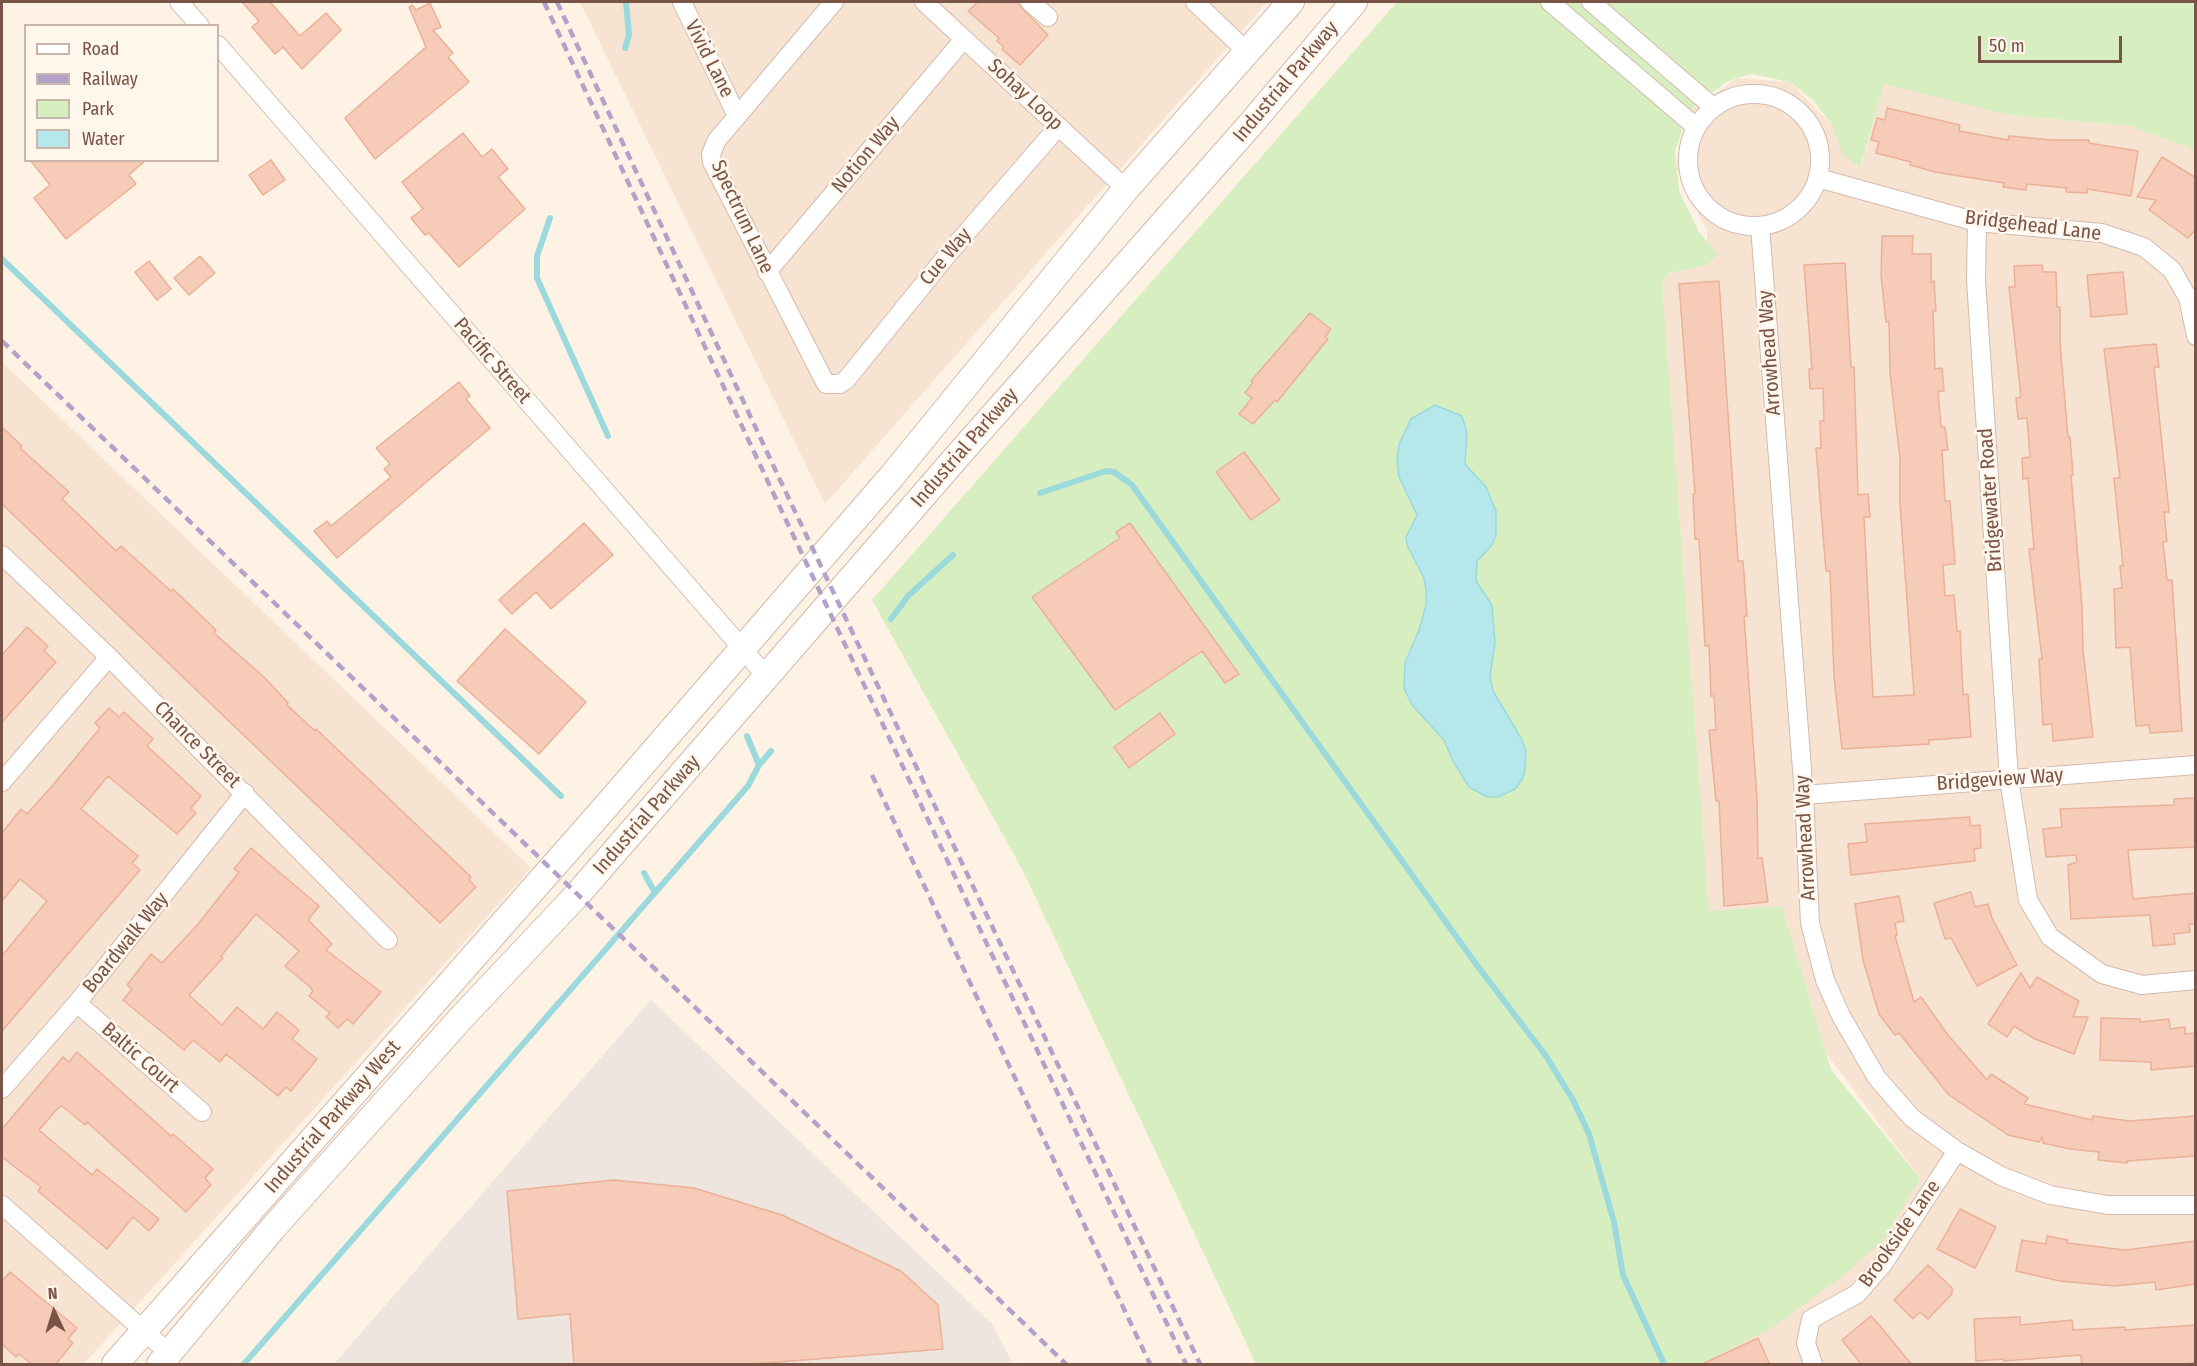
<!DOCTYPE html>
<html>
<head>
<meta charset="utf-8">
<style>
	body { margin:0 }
	#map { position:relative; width:2197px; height:1366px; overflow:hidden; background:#fef2e4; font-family:"Fira Sans Condensed",sans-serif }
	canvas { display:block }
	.frame { position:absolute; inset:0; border:3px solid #7a5447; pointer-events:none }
	.legend { position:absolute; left:24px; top:24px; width:195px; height:138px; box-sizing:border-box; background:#fff6ec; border:2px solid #cab5aa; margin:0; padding:8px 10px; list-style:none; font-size:18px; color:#7a5447 }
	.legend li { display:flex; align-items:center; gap:12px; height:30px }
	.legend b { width:30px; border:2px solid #cab5aa }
	.north { position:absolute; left:24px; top:1282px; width:60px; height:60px; -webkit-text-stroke:4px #fff6ec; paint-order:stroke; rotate:356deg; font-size:16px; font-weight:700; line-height:24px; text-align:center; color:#7a5447 }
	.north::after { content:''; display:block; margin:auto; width:21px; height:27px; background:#7a5447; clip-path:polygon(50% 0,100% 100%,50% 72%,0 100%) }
	.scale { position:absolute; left:1978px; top:36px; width:144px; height:27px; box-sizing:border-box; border:3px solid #7a5447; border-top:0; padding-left:8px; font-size:18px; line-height:21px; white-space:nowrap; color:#7a5447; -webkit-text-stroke:4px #fff6ec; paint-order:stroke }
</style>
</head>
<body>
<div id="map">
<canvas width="2197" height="1366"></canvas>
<div class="frame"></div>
<ul class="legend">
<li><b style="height:8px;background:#fff"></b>Road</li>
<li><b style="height:8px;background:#b3a1c9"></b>Railway</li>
<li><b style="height:16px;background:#d7eec1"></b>Park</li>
<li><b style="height:16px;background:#b6e7ea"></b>Water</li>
</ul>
<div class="north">N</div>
<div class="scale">50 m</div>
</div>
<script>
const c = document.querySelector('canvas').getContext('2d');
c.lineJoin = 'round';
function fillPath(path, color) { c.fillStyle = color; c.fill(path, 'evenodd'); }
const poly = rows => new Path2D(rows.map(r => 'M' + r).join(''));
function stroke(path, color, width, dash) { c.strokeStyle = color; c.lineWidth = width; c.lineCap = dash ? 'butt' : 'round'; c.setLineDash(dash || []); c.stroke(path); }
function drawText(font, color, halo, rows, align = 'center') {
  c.font = font + ' "Fira Sans Condensed",sans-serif'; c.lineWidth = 5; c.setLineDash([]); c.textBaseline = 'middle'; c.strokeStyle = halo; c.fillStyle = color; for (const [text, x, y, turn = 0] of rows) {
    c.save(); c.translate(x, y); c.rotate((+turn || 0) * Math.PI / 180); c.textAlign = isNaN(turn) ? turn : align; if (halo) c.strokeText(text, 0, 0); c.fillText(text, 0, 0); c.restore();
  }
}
fillPath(poly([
	[580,2,1267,2,825,504],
	[1737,78,1790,82,1832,125,1861,167,1884,84,2009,115,2130,126,2188,147,2195,153,2195,1364,1700,1364,1770,1329,1920,1178,1826,1053,1782,906,1709,912,1662,282,1669,273,1707,265,1707,231,1676,166,1688,112],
	[2,362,531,868,84,1364,2,1364]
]), '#f7e3d2');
fillPath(poly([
	[651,1000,992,1324,1013,1364,334,1364]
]), '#eee5df');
fillPath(poly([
	[1397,2,2195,2,2195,153,2188,147,2130,126,2009,115,1884,84,1860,168,1843,155,1832,125,1813,100,1790,82,1751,74,1737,78,1726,82,1688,112,1675,151,1679,191,1699,232,1718,254,1707,265,1669,273,1662,282,1709,911,1782,906,1831,1070,1920,1178,1884,1239,1844,1275,1770,1329,1700,1364,1256,1364,1023,871,872,600]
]), '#d7eec1');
const water = poly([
	[1435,405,1462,416,1467,433,1465,464,1486,487,1496,511,1496,534,1492,545,1477,561,1476,581,1492,605,1495,643,1490,677,1493,691,1521,738,1526,751,1525,770,1522,780,1515,789,1498,797,1487,797,1469,787,1453,761,1444,740,1412,705,1404,688,1405,663,1419,630,1426,605,1426,591,1424,578,1407,545,1406,537,1417,515,1399,477,1397,460,1399,444,1411,419,1435,405]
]);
fillPath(water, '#b6e7ea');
stroke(water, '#9cd9dd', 1.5);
stroke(poly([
	[625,48,629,35,626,2],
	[550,218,537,256,537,278,608,436],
	[2,259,561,796],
	[1040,493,1106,471,1114,472,1132,485,1476,964,1546,1056,1573,1100,1589,1134,1614,1222,1623,1275,1664,1364],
	[891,619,908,596,953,555],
	[759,765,771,751],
	[644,873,654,891],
	[244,1364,748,786,759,765,747,736]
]), '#9cd9dd', 6);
const building = poly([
	[242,2,270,2,300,36,326,13,341,30,302,69,283,47,275,54,252,27,259,21,242,2],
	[978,2,1016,2,1048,35,1020,65,1002,49,1004,47,997,41,999,38,968,11,978,2],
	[430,3,441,27,433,30,453,53,448,57,469,82,375,159,345,118,426,47,409,7,412,5,416,10,430,3],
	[1887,108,1960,125,1959,131,2008,140,2009,136,2053,140,2089,140,2089,143,2138,151,2131,196,2087,189,2087,193,2066,192,2067,188,2027,184,2026,190,2003,187,2004,183,1935,172,1910,165,1911,162,1876,153,1879,142,1871,140,1877,118,1885,120,1887,108],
	[463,133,482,157,492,149,508,169,498,177,525,209,459,267,429,233,425,235,411,218,423,209,402,182,463,133],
	[2162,157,2196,178,2196,229,2188,238,2149,210,2156,200,2137,197,2162,157],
	[30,160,146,160,129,175,136,184,66,239,34,198,50,185,30,160],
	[271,160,285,180,263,195,249,175,271,160],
	[1882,236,1913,236,1912,254,1931,254,1931,282,1934,281,1936,311,1933,311,1935,369,1942,368,1944,391,1938,391,1941,427,1945,427,1948,450,1942,450,1945,501,1950,501,1955,564,1943,565,1945,596,1954,595,1957,631,1960,631,1963,695,1968,694,1971,737,1929,740,1929,744,1842,749,1834,677,1830,571,1826,571,1816,448,1821,448,1820,421,1824,421,1823,388,1810,389,1809,369,1812,369,1804,265,1845,263,1851,367,1854,367,1858,495,1868,494,1870,517,1864,517,1873,697,1914,695,1900,504,1900,459,1890,373,1889,322,1886,322,1881,275,1882,236],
	[200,256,215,273,189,295,174,278,200,256],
	[149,261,171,289,157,300,135,272,149,261],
	[2042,265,2043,272,2056,272,2057,307,2060,307,2060,344,2068,437,2070,437,2073,475,2071,475,2082,607,2083,650,2093,737,2053,741,2052,724,2043,725,2039,659,2042,659,2029,549,2034,549,2028,478,2023,479,2022,458,2030,457,2027,418,2018,419,2016,398,2021,397,2009,287,2015,287,2014,266,2042,265],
	[2123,272,2127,314,2091,317,2087,275,2123,272],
	[1719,281,1738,561,1743,561,1747,616,1744,616,1757,798,1758,858,1762,858,1768,902,1724,906,1719,801,1716,801,1709,730,1716,730,1714,696,1711,696,1709,645,1705,646,1699,539,1695,539,1693,494,1695,494,1679,284,1719,281],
	[1310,313,1331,329,1325,337,1328,339,1277,402,1275,400,1253,424,1239,414,1252,398,1245,393,1253,382,1251,381,1310,313],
	[2156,344,2159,367,2154,367,2169,512,2164,512,2167,541,2163,542,2167,580,2172,580,2182,731,2150,733,2149,725,2136,726,2130,647,2116,648,2114,589,2122,588,2120,566,2123,566,2114,478,2120,478,2104,349,2156,344],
	[459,382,470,396,466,399,490,428,337,558,314,531,327,521,331,526,391,477,384,469,390,464,376,448,459,382],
	[2,427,22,446,20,448,69,492,62,499,82,518,116,551,121,546,171,591,173,589,216,630,214,633,265,678,288,703,287,705,315,731,316,729,471,877,469,880,476,887,440,923,2,504,2,427],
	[1244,452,1280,500,1251,520,1216,472,1244,452],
	[584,523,613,555,551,609,536,592,512,614,499,600,584,523],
	[1130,523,1239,674,1225,683,1202,651,1115,710,1032,597,1120,538,1116,532,1130,523],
	[27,627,48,646,44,651,56,662,2,722,2,655,27,627],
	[505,629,586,702,539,754,457,681,505,629],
	[109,708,119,717,124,712,153,739,147,746,201,796,191,808,196,813,177,834,108,776,81,809,138,856,132,863,140,870,2,1031,2,956,47,901,20,879,2,901,2,833,21,809,27,814,53,785,100,728,95,723,109,708],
	[1160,713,1175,734,1129,768,1114,747,1160,713],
	[2195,798,2196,847,2128,850,2133,899,2196,893,2196,924,2189,924,2190,932,2174,934,2175,944,2153,946,2150,915,2071,919,2068,865,2077,862,2076,855,2046,857,2043,829,2062,827,2060,809,2174,805,2174,799,2195,798],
	[1970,817,1970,826,1980,825,1981,848,1974,849,1975,861,1851,875,1848,844,1867,842,1865,824,1970,817],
	[251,848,319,906,308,920,332,944,326,950,381,992,353,1024,347,1019,338,1028,326,1017,330,1013,309,996,313,991,310,987,285,966,299,951,256,914,221,956,223,958,189,995,222,1025,237,1007,263,1029,277,1012,299,1030,292,1039,317,1059,291,1091,286,1087,278,1096,226,1054,220,1062,193,1040,184,1050,123,1000,132,989,127,985,151,954,162,963,199,923,239,872,234,869,251,848],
	[1971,892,1975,907,1988,904,1992,918,2017,965,1977,986,1951,938,1945,939,1934,903,1971,892],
	[1899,896,1904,921,1895,923,1897,935,1895,936,1914,1002,1921,997,1948,1035,1987,1080,1991,1074,2028,1098,2024,1104,2092,1120,2093,1116,2129,1121,2196,1116,2196,1156,2127,1161,2127,1163,2098,1160,2099,1152,2070,1149,2043,1143,2042,1137,2039,1142,2008,1135,1949,1095,1899,1033,1895,1035,1879,1014,1863,960,1855,904,1899,896],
	[2021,973,2030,988,2037,977,2079,1001,2073,1017,2088,1017,2074,1054,2035,1039,2014,1026,2007,1037,1988,1024,2021,973],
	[2101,1018,2140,1019,2140,1022,2169,1019,2170,1029,2185,1027,2185,1034,2196,1033,2196,1066,2151,1070,2151,1062,2100,1060,2101,1018],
	[77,1052,171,1136,173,1134,213,1169,205,1178,211,1185,186,1212,87,1122,85,1125,62,1106,58,1108,39,1130,92,1175,97,1169,159,1219,149,1231,133,1217,107,1249,38,1191,41,1187,2,1157,2,1129,63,1057,69,1062,77,1052],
	[614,1180,694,1188,782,1215,901,1271,938,1305,943,1349,741,1365,574,1365,570,1314,518,1319,507,1191,614,1180],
	[1960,1209,1996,1227,1975,1268,1937,1249,1960,1209],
	[2047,1236,2068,1240,2067,1243,2125,1250,2196,1241,2196,1284,2156,1290,2155,1282,2114,1286,2060,1281,2016,1271,2022,1240,2046,1244,2047,1236],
	[1928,1265,1952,1288,1952,1294,1928,1319,1920,1312,1913,1319,1894,1300,1928,1265],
	[10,1272,77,1328,68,1339,73,1343,55,1365,33,1365,19,1354,16,1357,2,1344,2,1281,10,1272],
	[1871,1316,1880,1326,1912,1365,1862,1365,1842,1340,1871,1316],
	[2020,1317,2020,1325,2072,1320,2073,1330,2125,1327,2125,1330,2196,1325,2196,1362,2182,1365,2082,1365,2081,1355,2004,1361,2004,1359,1976,1361,1974,1319,2020,1317],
	[1758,1338,1770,1365,1700,1365,1758,1338]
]);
fillPath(building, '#f6ccb9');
stroke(building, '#ebb098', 1.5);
const street = poly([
	[179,2,200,26],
	[682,2,737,116],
	[834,2,717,140,711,154,712,162,826,384,840,384,846,380,948,254,1058,127],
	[924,2,1126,189],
	[1030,2,1048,17],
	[1195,2,1247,52],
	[1550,2,1696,127],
	[1591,2,1713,107],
	[218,45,767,677],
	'1688 160a66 66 0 1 1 132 0a66 66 0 1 1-132 0Z',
	[1818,178,1977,222,2102,233,2144,247,2172,270,2188,298,2196,336],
	[1977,222,1976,280,2009,779,2028,900,2050,937,2102,974,2142,985,2196,980],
	[1760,226,1804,795,1810,923,1825,980,1841,1016,1877,1078,1912,1118,1957,1151,2001,1176,2050,1195,2108,1205,2196,1205],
	[767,272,964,39],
	[2,555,109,657,388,940],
	[2,782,109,657],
	[1804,795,2196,765],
	[77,1003,202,1112],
	[2,1089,77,1003,245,793],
	[2,1205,170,1354],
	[1813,1364,1806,1343,1811,1319,1857,1294,1883,1264,1957,1151]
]);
const secondary = poly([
	[115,1364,602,811,892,476,1126,189,1291,2],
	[160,1364,273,1228,462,1017,577,895,961,452,1249,126,1354,2]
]);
stroke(street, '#d4baac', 20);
stroke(secondary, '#d7b9a9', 28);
stroke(street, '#fff', 18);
stroke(secondary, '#fff', 26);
stroke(poly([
	[544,2,776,499,1186,1364],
	[557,2,781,482,1200,1364],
	[2,341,1066,1364],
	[872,775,1150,1364]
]), '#b3a1c9', 4.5, [9, 6]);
drawText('20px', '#7a5447', '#fff6ec', [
	["Vivid Lane",709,59,63],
	["Industrial Parkway",1286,82,-50],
	["Sohay Loop",1025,95,43],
	["Notion Way",866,155,-50],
	["Spectrum Lane",742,217,65],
	["Bridgehead Lane",2033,226,7],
	["Cue Way",946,257,-50],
	["Arrowhead Way",1770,353,-94],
	["Pacific Street",492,361,49],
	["Industrial Parkway",965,448,-49],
	["Bridgewater Road",1991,500,-94],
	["Chance Street",197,745,45],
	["Bridgeview Way",2000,780,-4],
	["Industrial Parkway",647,815,-49],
	["Arrowhead Way",1806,838,-93],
	["Boardwalk Way",126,943,-51],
	["Baltic Court",140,1058,41],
	["Industrial Parkway West",333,1117,-49],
	["Brookside Lane",1900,1234,-55]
]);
</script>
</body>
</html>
